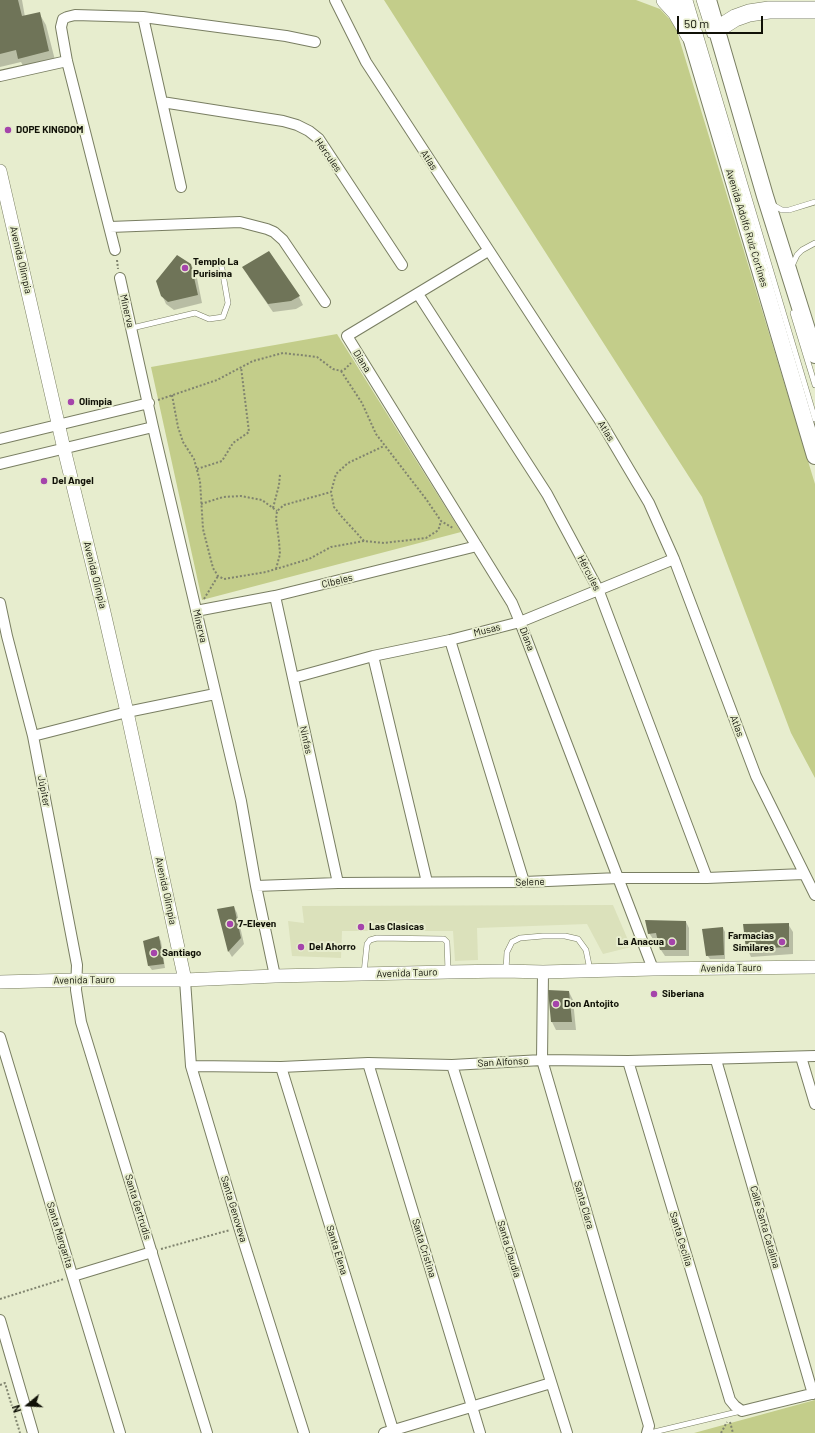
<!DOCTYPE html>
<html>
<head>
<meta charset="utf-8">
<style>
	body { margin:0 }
	#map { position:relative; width:815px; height:1433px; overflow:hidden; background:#e7edce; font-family:Barlow,sans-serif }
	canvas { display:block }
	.north { position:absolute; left:8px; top:1385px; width:40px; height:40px; -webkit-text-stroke:3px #e7edce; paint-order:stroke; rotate:252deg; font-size:11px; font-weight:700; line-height:16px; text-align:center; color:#101107 }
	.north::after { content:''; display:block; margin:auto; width:14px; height:18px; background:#101107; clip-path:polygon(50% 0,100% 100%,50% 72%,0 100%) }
	.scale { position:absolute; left:677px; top:16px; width:86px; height:18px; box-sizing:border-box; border:2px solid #101107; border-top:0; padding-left:5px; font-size:12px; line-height:14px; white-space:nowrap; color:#101107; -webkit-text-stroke:3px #e7edce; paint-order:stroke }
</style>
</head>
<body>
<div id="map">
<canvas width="815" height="1433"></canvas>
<div class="north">N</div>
<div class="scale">50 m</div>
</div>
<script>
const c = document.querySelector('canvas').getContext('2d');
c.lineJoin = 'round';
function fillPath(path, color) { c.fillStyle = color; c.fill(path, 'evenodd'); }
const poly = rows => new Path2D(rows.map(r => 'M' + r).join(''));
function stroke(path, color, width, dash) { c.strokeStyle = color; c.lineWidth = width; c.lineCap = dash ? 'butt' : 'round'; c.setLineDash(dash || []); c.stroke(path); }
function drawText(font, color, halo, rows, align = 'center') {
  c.font = font + ' Barlow,sans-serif'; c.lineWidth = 4; c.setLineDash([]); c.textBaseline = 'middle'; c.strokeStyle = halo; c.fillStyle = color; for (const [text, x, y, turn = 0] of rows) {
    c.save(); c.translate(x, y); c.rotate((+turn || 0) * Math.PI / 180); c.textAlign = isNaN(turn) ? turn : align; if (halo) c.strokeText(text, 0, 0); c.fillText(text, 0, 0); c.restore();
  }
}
fillPath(poly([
	[613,905,631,947,603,954,587,924,477,928,478,960,455,961,453,931,342,931,341,958,292,956,288,921,304,923,302,906]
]), '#dbe1bb');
fillPath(poly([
	[384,0,636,0,660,9,675,25,815,484,815,778,791,733,702,497],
	[337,334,461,532,202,600,151,367],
	[815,1400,815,1433,694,1433]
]), '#c3cd8a');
fillPath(poly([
	[0,0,22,0,25,17,39,13,46,25,56,64,26,71,21,62,0,67],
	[191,265,196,273,202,303,174,310,166,304,162,295],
	[248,276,299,297,303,305,296,309,273,312],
	[234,907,237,913,244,944,232,957,229,952,219,910],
	[686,922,689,928,689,956,665,956,661,950,658,939,653,939,649,933],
	[788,924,793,932,793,954,751,957,747,948],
	[723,928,725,932,725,959,710,959,707,955],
	[158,937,161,941,165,968,152,970,149,966,144,942],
	[550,991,569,992,573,1000,576,1030,556,1030,552,1022]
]), '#0003');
fillPath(poly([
	[0,0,18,0,22,16,40,12,49,51,18,59,16,50,0,54],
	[269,251,300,296,291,301,268,304,242,267],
	[177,255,191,264,198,295,168,302,161,296,156,281],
	[234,906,241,938,228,952,217,909],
	[645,920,686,921,686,950,660,950,656,933,648,934],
	[789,923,789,947,746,949,743,924],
	[723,927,724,955,706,956,702,929],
	[159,936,164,964,148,966,143,941],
	[548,990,569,991,572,1022,551,1022]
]), '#6f7458');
const service = poly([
	[690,0,815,419],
	[699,0,710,35],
	[773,205,782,210,789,210,815,202],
	[792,266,797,255,802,250,815,243],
	[793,313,815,385],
	[132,328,195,313,209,319,223,317,228,303,221,263],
	[506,970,507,952,512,942,520,938,543,936,565,936,578,939,586,950,590,970],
	[364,973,367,944,370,940,377,938,444,939,447,942,448,971],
	[650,1433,741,1411]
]);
const minor = poly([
	[335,0,366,62,604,427,649,503,674,559,756,776,815,895],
	[143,17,181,187],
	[0,76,67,61],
	[162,102,283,121,297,125,309,131,319,139,402,265],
	[110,227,240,222,267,229,274,232,283,240,325,302],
	[115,250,67,61,61,27,63,19,67,17,75,15,143,17,286,36,315,42],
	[488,251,347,336,512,603,520,622,653,969],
	[120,278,153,427,241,801,256,886,275,976],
	[418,294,547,494,598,589,707,878],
	[0,439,149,403],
	[0,464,153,427],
	[275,596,338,883],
	[0,603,7,636,33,736,77,965,76,990,81,1022,207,1433],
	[196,611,275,596,477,546],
	[450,640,524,882],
	[373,656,427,882],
	[293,678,373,656,450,640,520,622,674,559],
	[33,736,127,712,215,694],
	[256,886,338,883,524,882,619,878,707,878,804,874],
	[543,972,542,1060,649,1426,647,1433],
	[185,980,191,1066,239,1227,304,1433],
	[0,1037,120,1433],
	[801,1057,815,1104],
	[716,1060,813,1394],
	[628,1061,730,1400,735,1406,742,1411,815,1393],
	[368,1063,480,1433],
	[452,1065,567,1433],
	[191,1066,281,1067,368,1063,452,1065,542,1060,628,1061,815,1056],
	[281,1067,394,1433],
	[73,1276,152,1252],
	[0,1320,33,1433],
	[384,1433,551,1383]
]);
const tertiary = poly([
	[0,171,64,449,103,608,127,712,185,980],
	[0,982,76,980,185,980,275,976,448,972,505,971,543,972,653,969,815,967]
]);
const primary = poly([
	[680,0,815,456],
	[708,0,765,196,815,355]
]);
const trunk = poly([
	[665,0,676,12,690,36],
	[716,30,735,18,749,13,769,10,815,10]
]);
stroke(service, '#797e62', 6);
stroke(minor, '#797e62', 12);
stroke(tertiary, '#797e62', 14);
stroke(primary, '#797e62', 18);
stroke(trunk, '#797e62', 18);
stroke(poly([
	[117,260,118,269],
	[341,371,362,403,376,434,426,499,441,521,453,528],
	[172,395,178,427,183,442,194,459,200,481,203,529,213,568,218,576,224,579,266,572,309,559,331,547,364,541,384,543,426,538,437,531,439,528,441,521],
	[158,400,217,380,253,361,283,353,317,357,333,369,341,371,345,369,351,363],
	[197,469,222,461,233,443,249,432,241,367],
	[201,504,223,497,241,496,262,500,277,511],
	[273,508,279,485,280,474],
	[364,541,342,517,334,507,331,492,336,474,348,463,384,446],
	[276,569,280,554,279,541,276,519,277,511,284,505,331,492],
	[204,599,218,576],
	[161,1249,230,1230],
	[0,1299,64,1279],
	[0,1385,5,1383,20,1433],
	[730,1422,733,1433],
	[721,1433,727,1422]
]), '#80846f', 2, [2, 2]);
stroke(service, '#fff', 5);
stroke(minor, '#fff', 10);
stroke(tertiary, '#fff', 13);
stroke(primary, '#fff', 16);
stroke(trunk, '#fff', 17);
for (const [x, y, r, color] of [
	[8,130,4,"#a544ab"],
	[185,268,4,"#a544ab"],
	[71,402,4,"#a544ab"],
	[44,481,4,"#a544ab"],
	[230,924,4,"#a544ab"],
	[361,927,4,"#a544ab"],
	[672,942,4,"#a544ab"],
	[782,942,4,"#a544ab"],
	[301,947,4,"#a544ab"],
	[154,953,4,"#a544ab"],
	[654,994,4,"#a544ab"],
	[556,1004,4,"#a544ab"]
]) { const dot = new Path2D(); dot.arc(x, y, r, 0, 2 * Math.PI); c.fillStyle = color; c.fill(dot); stroke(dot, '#e7edce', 1.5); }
drawText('bold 10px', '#101107', '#e7edce', [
	["DOPE KINGDOM",16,130],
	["Templo La",193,262],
	["Purisima",193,274],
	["Olimpia",79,402],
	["Del Angel",52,481],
	["7-Eleven",238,924],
	["Las Clasicas",369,927],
	["Farmacias",774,936,"right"],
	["Similares",774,948,"right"],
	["La Anacua",664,942,"right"],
	["Del Ahorro",309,947],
	["Santiago",162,953],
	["Siberiana",662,994],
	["Don Antojito",564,1004]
], 'left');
drawText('10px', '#101107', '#e7edce', [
	["Hércules",328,155,55],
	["Atlas",429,160,57],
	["Avenida Adolfo Ruíz Cortines",747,228,73],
	["Avenida Olimpia",21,260,77],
	["Minerva",127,311,77],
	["Diana",362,361,58],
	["Atlas",606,431,58],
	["Hércules",589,573,63],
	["Avenida Olimpia",95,575,76],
	["Cibeles",337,581,-14],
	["Minerva",200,626,77],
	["Musas",487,630,-14],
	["Diana",527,639,69],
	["Atlas",737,726,69],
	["Ninfas",306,740,77],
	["Júpiter",44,791,79],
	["Selene",530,882,-2],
	["Avenida Olimpia",166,891,78],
	["Avenida Tauro",731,968,-1],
	["Avenida Tauro",407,973,-2],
	["Avenida Tauro",84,980,-1],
	["San Alfonso",503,1062,-3],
	["Santa Clara",584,1205,74],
	["Santa Gertrudis",138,1207,73],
	["Santa Genoveva",234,1209,73],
	["Calle Santa Catalina",765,1227,74],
	["Santa Margarita",60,1235,73],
	["Santa Cecilia",681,1239,73],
	["Santa Cristina",424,1248,73],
	["Santa Claudia",509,1249,73],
	["Santa Elena",337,1250,73]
]);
</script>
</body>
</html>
